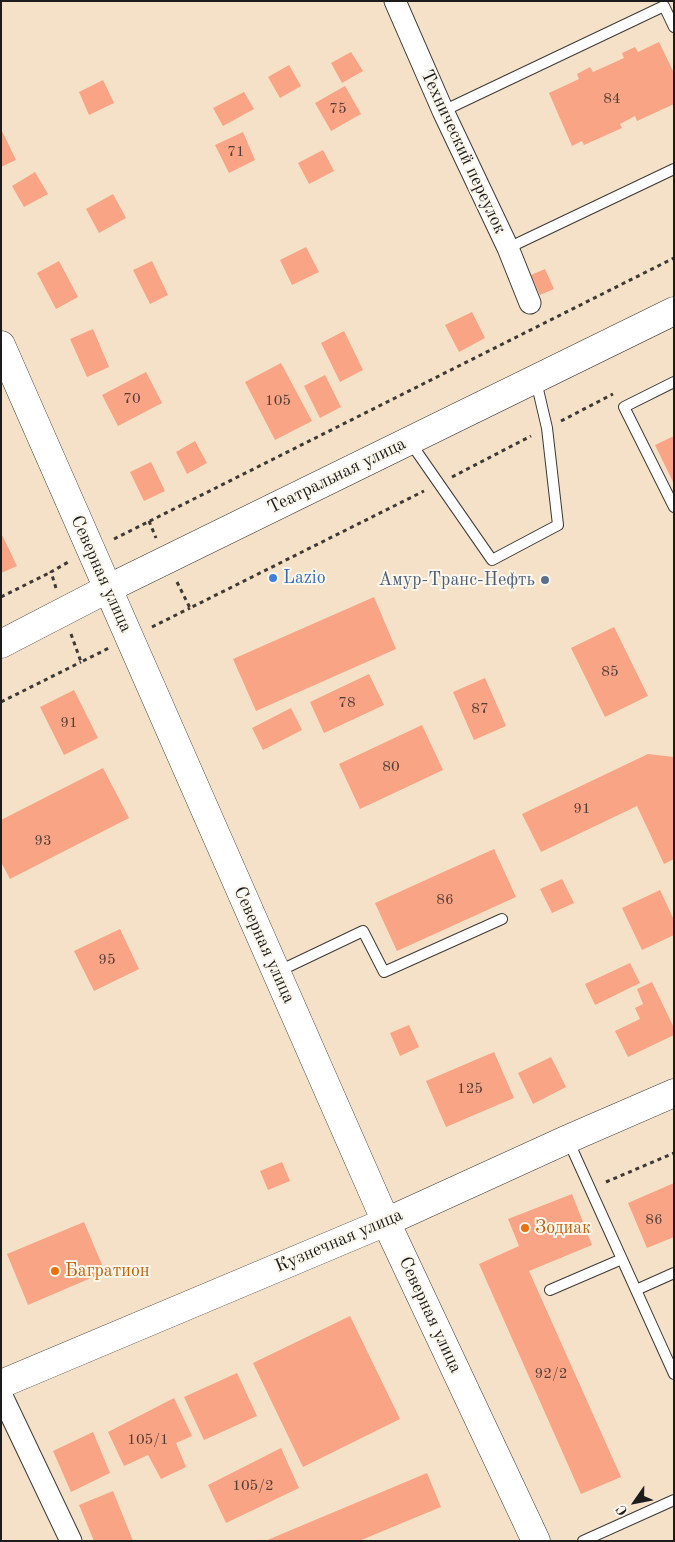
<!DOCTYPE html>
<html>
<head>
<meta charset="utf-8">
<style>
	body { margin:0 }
	#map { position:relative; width:675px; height:1542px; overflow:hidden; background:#f5e1c7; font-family:"Old Standard TT",serif }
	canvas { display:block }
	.frame { position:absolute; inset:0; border:2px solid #1c1c1c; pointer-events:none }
	.north { position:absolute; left:610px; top:1477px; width:50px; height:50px; -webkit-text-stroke:4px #fbf7ec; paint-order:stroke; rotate:237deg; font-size:14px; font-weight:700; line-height:20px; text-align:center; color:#1c1c1c }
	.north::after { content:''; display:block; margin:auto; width:18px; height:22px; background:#1c1c1c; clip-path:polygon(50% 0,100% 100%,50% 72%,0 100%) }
</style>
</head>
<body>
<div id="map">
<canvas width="675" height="1542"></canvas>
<div class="frame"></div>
<div class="north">С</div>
</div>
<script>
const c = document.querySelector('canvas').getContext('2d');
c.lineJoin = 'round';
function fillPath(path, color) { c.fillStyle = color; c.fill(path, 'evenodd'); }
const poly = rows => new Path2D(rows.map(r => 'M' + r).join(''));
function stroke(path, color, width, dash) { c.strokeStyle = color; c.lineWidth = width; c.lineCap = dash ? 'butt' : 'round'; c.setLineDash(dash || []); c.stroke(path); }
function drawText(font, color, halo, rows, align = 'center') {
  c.font = font + ' "Old Standard TT",serif'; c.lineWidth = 4; c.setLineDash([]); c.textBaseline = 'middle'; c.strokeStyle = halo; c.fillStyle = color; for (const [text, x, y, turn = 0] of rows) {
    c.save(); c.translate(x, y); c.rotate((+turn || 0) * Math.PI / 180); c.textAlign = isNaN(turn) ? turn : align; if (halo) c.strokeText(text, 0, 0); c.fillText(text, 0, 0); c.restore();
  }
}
fillPath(poly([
	[659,42,674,73,674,104,637,121,635,116,620,124,622,128,584,145,582,141,572,146,549,93,579,79,577,74,590,67,593,72,624,58,622,53,635,47,638,52],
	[351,52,363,71,342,83,331,63],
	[289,65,301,86,280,98,268,77],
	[103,80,114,103,89,115,79,92],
	[345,86,361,114,331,131,315,103],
	[244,92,254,109,223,126,213,108],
	[1,129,16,160,1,167],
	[243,132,255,160,229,173,215,145],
	[323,150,334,171,309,184,298,163],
	[35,172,48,194,24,207,12,186],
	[113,194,126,218,99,233,86,209],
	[306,247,319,272,292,285,280,260],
	[59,261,78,297,56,309,37,273],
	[152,261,168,295,150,304,133,270],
	[545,269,554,289,540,295,531,275],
	[472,312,485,338,459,352,445,325],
	[93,329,109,367,87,377,70,339],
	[344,331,363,370,340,382,321,343],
	[281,363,312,421,275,440,245,382],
	[146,372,162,403,118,426,102,395],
	[325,375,341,407,320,418,304,386],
	[674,436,674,484,655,445],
	[195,441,207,463,187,474,176,452],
	[151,462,165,491,144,501,130,472],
	[1,533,17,566,1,573],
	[374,597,396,649,256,711,233,659],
	[614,627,648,696,605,717,571,648],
	[369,674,384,705,324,733,310,702],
	[485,678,506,726,474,740,453,692],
	[74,690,98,738,64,755,40,707],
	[291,708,302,730,263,750,252,728],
	[422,725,443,770,360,809,339,764],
	[648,754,674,757,674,859,664,864,637,806,541,852,522,814],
	[103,768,129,818,10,879,1,862,1,820],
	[494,849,516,897,397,951,375,903],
	[562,879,574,903,552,913,540,889],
	[660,890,674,920,674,935,642,950,622,908],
	[120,929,139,969,94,991,74,951],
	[630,963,640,983,595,1005,585,984],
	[652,982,674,1028,674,1035,628,1057,615,1031,640,1019,635,1008,643,1004,637,989],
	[409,1025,419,1047,400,1056,390,1033],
	[494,1052,514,1098,446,1127,426,1081],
	[551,1057,566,1087,533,1104,518,1073],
	[282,1162,290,1181,268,1190,260,1171],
	[674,1183,674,1237,647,1248,628,1203],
	[572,1194,592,1245,529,1271,621,1477,581,1494,479,1264,519,1246,508,1219],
	[84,1222,105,1272,28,1305,7,1254],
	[350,1316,400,1419,303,1467,253,1363],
	[237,1373,257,1416,204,1440,184,1397],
	[174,1398,192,1436,176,1443,186,1467,161,1479,148,1455,124,1466,108,1432],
	[93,1432,110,1473,71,1492,53,1451],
	[281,1448,299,1488,226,1523,208,1485],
	[427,1473,441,1507,407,1521,359,1541,265,1541],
	[113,1491,133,1541,94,1541,79,1505]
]), '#f9a485');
const lane = poly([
	[443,111,664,6,674,27],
	[508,248,674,169],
	[674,382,624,407,674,507],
	[410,442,492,560,558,525,547,428,536,381],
	[277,972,363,931,384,972,502,919],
	[568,1140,674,1374],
	[550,1290,622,1259],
	[636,1290,674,1273],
	[583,1541,674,1500]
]);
const street = poly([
	[395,1,443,111,508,248,530,303],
	[1,1394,71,1541]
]);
const secondary = poly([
	[1,345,386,1222,536,1541],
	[1,1384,386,1222,568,1139,674,1093]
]);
const primary = poly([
	[1,644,107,589,674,311]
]);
stroke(lane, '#3d3a36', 12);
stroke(street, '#3d3a36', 23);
stroke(secondary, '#3d3a36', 29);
stroke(primary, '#3d3a36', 29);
stroke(poly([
	[561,421,613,394],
	[452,477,531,436],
	[149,521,156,538],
	[114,539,674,258],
	[177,582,190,608,424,491],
	[56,588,51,572,70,561],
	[1,597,51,572],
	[152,627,190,608],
	[71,634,81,662,109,648],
	[1,702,81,662],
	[606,1182,674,1153]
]), '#3d3a36', 3, [4, 4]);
stroke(lane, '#fff', 10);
stroke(street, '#fff', 21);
stroke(secondary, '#fff', 28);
stroke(primary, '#fff', 28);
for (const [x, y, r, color] of [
	[273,578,5,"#3f7fe0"],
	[545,580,5,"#5c6f8a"],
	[525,1228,5,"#e8710a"],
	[55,1271,5,"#e8710a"]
]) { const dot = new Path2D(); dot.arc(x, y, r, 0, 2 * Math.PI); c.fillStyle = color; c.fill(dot); stroke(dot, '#fbf7ec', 2); }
drawText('15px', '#533e36', null, [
	["84",612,99],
	["75",338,109],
	["71",236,152],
	["70",132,399],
	["105",278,401],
	["85",610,672],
	["78",347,703],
	["87",480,709],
	["91",69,723],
	["80",391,767],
	["91",582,809],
	["93",43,841],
	["86",445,900],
	["95",107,960],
	["125",470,1089],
	["86",654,1220],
	["92/2",551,1374],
	["105/1",148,1440],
	["105/2",253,1486]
]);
drawText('18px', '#1c1c1c', '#fbf7ec', [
	["Технический переулок",463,152,65],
	["Театральная улица",337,476,-26],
	["Северная улица",101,574,66],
	["Северная улица",264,945,66],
	["Кузнечная улица",339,1241,-23],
	["Северная улица",430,1315,65]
]);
drawText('18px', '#366cbe', '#fbf7ec', [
	["Lazio",283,578]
], 'left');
drawText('18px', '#4e5e75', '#fbf7ec', [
	["Амур-Транс-Нефть",535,580]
], 'right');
drawText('18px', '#c56008', '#fbf7ec', [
	["Зодиак",535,1228],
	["Багратион",65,1271]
], 'left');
</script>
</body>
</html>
